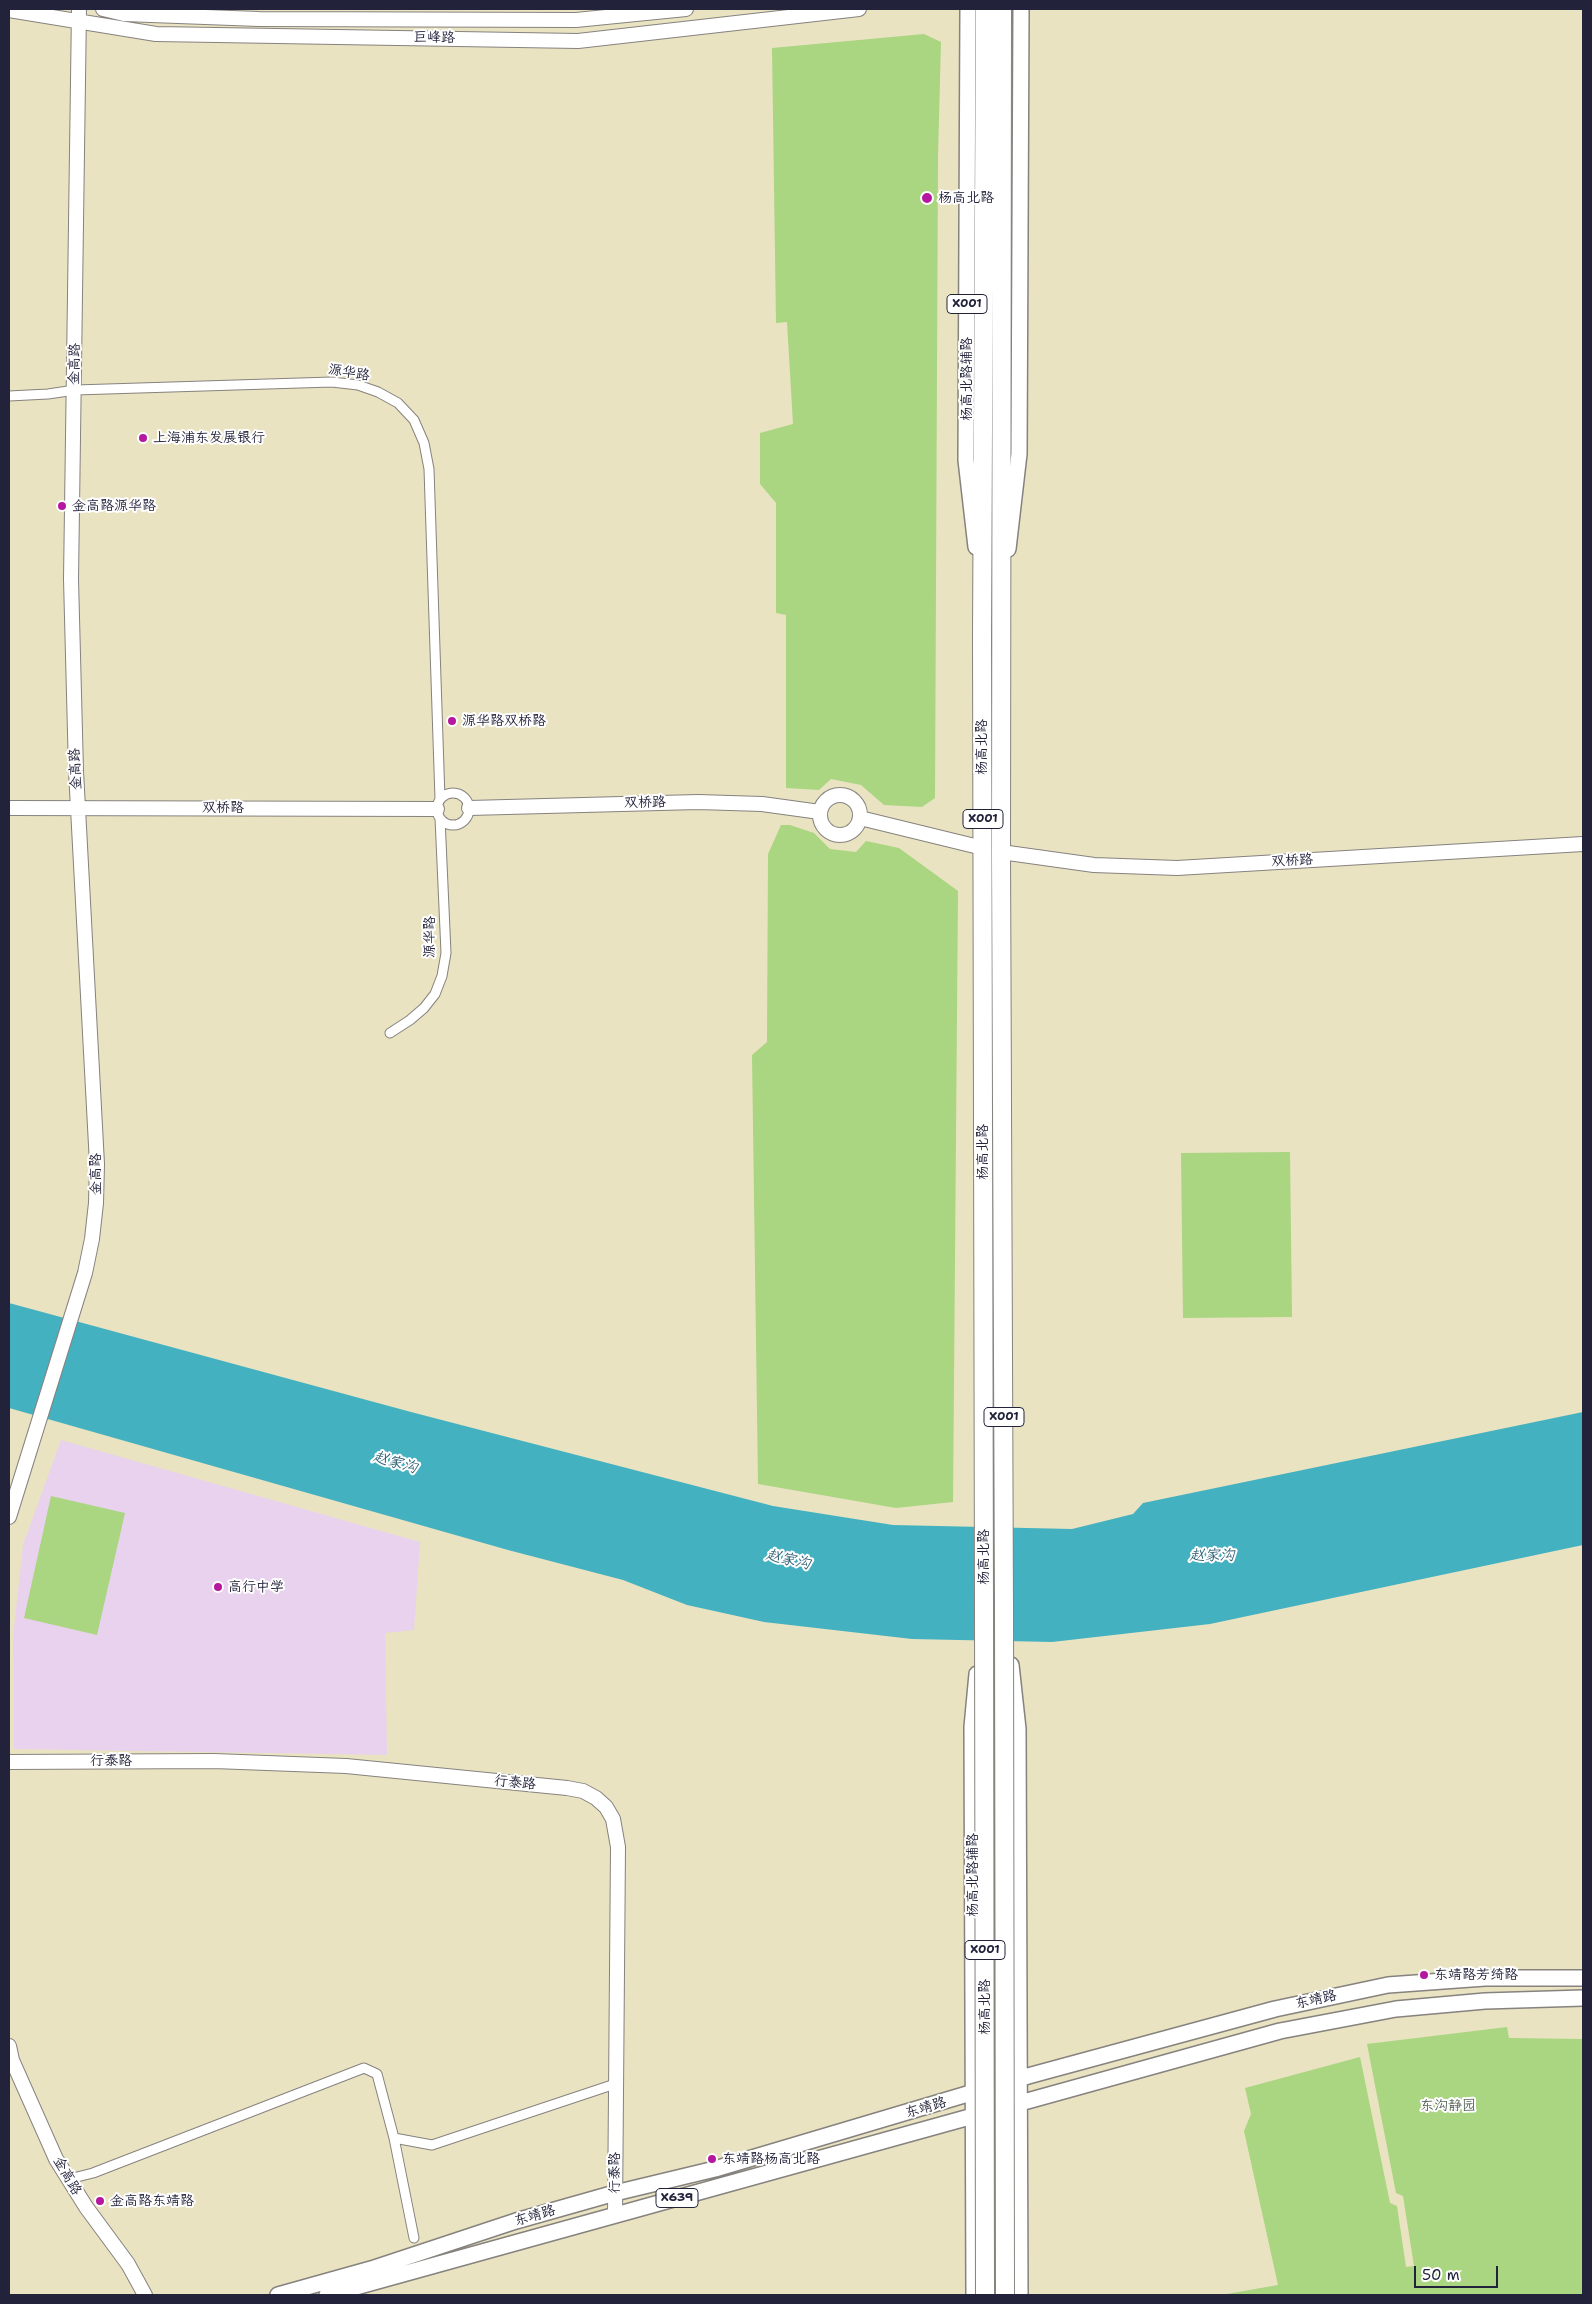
<!DOCTYPE html>
<html>
<head>
<meta charset="utf-8">
<style>
	body { margin:0 }
	#map { position:relative; width:1592px; height:2304px; overflow:hidden; background:#e9e3c2; font-family:"Shantell Sans",sans-serif }
	canvas { display:block }
	.frame { position:absolute; inset:0; border:10px solid #22223b; pointer-events:none }
	.scale { position:absolute; left:1414px; top:2266px; width:84px; height:22px; box-sizing:border-box; border:2px solid #22223b; border-top:0; padding-left:6px; font-size:15px; line-height:18px; white-space:nowrap; color:#22223b; -webkit-text-stroke:4px #fff; paint-order:stroke }
</style>
</head>
<body>
<div id="map">
<canvas width="1592" height="2304"></canvas>
<div class="frame"></div>
<div class="scale">50 m</div>
</div>
<script>
const c = document.querySelector('canvas').getContext('2d');
c.lineJoin = 'round';
function fillPath(path, color) { c.fillStyle = color; c.fill(path, 'evenodd'); }
const poly = rows => new Path2D(rows.map(r => 'M' + r).join(''));
function stroke(path, color, width, dash) { c.strokeStyle = color; c.lineWidth = width; c.lineCap = dash ? 'butt' : 'round'; c.setLineDash(dash || []); c.stroke(path); }
function drawText(font, color, halo, rows, align = 'center') {
  c.font = font + ' "Shantell Sans","LXGW WenKai TC",sans-serif'; c.lineWidth = 4; c.setLineDash([]); c.textBaseline = 'middle'; c.strokeStyle = halo; c.fillStyle = color; for (const [text, x, y, turn = 0] of rows) {
    c.save(); c.translate(x, y); c.rotate((+turn || 0) * Math.PI / 180); c.textAlign = isNaN(turn) ? turn : align; if (halo) c.strokeText(text, 0, 0); c.fillText(text, 0, 0); c.restore();
  }
}
fillPath(poly([
	[61,1440,420,1542,414,1630,385,1633,387,1755,14,1749,13,1637,23,1545]
]), '#e9d2ed');
fillPath(poly([
	[924,34,941,42,938,156,935,798,922,807,884,805,861,785,831,779,819,790,786,788,786,615,776,613,776,503,760,484,760,433,793,424,787,322,776,323,772,48],
	[781,825,790,825,814,833,830,849,856,852,866,841,899,848,958,891,953,1502,896,1508,758,1484,752,1055,767,1042,768,854],
	[1290,1152,1292,1317,1183,1318,1181,1153],
	[51,1496,125,1513,97,1635,24,1618],
	[1507,2027,1509,2038,1583,2039,1583,2295,1221,2295,1278,2285,1244,2131,1251,2114,1245,2088,1360,2057,1390,2203,1397,2206,1406,2267,1414,2266,1403,2196,1396,2193,1367,2044]
]), '#aad581');
fillPath(poly([
	[9,1303,411,1412,773,1506,893,1525,1072,1529,1133,1514,1143,1503,1583,1412,1583,1545,1210,1624,1052,1642,912,1639,764,1622,687,1605,623,1580,508,1550,9,1408]
]), '#44b1c1');
const street = poly([
	[9,396,48,394,75,390,332,382,358,385,378,392,398,403,414,420,424,443,429,469,440,799],
	'437 809a16 16 0 1 1 32 0a16 16 0 1 1-32 0Z',
	[390,1033,410,1020,424,1008,435,994,442,976,446,953,440,818],
	[394,2138,432,2145,615,2084],
	[69,2179,93,2173,364,2068,377,2074,394,2138,414,2238]
]);
const secondary = poly([
	[103,9,124,14,259,19,576,20,686,9],
	[9,10,156,34,578,41,859,9],
	'820 815a20 20 0 1 1 40 0a20 20 0 1 1-40 0Z',
	[9,808,437,809],
	[469,808,698,802,762,804,820,812],
	[860,818,983,848],
	[1001,852,1094,865,1177,868,1583,844],
	[9,1517,85,1273,92,1239,96,1203,97,1164,76,771,71,579,79,9],
	[9,1762,214,1761,346,1766,567,1788,583,1791,596,1798,606,1807,613,1819,618,1847,615,2215],
	[9,2046,12,2060,56,2159,86,2207,128,2264,145,2295]
]);
const primary = poly([
	[968,9,966,460,976,547],
	[1008,549,1019,454,1021,9],
	[1011,1665,1018,1729,1020,2295],
	[278,2295,371,2269,516,2221,615,2193,715,2169,1028,2076,1275,2009,1388,1985,1485,1978,1583,1978],
	[327,2295,1280,2031,1396,2009,1485,2001,1583,1998],
	[974,2295,972,1727,977,1674]
]);
const highway = poly([
	[1002,9,1001,852,1004,1606],
	[984,1605,982,637,985,9]
]);
stroke(street, '#86827e', 11);
stroke(secondary, '#86827e', 16);
stroke(primary, '#86827e', 18);
stroke(highway, '#86827e', 20);
stroke(street, '#fff', 9);
stroke(secondary, '#fff', 14);
stroke(primary, '#fff', 15);
stroke(highway, '#fff', 18);
const highwayBridge = poly([
	[984,1605,985,2295],
	[1004,1606,1005,2295]
]);
stroke(highwayBridge, '#86827e', 20, []);
stroke(highwayBridge, '#fff', 18);
for (const [x, y, r, color] of [
	[927,198,6,"#b5179e"],
	[143,438,5,"#b5179e"],
	[62,506,5,"#b5179e"],
	[452,721,5,"#b5179e"],
	[218,1587,5,"#b5179e"],
	[1424,1975,5,"#b5179e"],
	[712,2159,5,"#b5179e"],
	[100,2201,5,"#b5179e"]
]) { const dot = new Path2D(); dot.arc(x, y, r, 0, 2 * Math.PI); c.fillStyle = color; c.fill(dot); stroke(dot, '#fff', 2); }
for (const [x, y, w] of [
	[967,304,40],
	[983,819,40],
	[1004,1417,40],
	[985,1950,40],
	[677,2198,42]
]) { const box = new Path2D(); box.roundRect(x - w / 2, y - 9.5, w, 19, 4); c.fillStyle = '#fff'; c.fill(box); stroke(box, '#22223b', 1); }
drawText('bold 12px', '#22223b', null, [
	["X001",967,304],
	["X001",983,819],
	["X001",1004,1417],
	["X001",985,1950],
	["X639",677,2198]
]);
drawText('14px', '#22223b', '#fff', [
	["巨峰路",434,38,1],
	["金高路",75,364,-89],
	["源华路",349,373,9],
	["杨高北路辅路",967,379,-90],
	["杨高北路",982,747,-90],
	["金高路",76,769,-93],
	["双桥路",645,803,-1],
	["双桥路",223,808],
	["双桥路",1292,861,-3],
	["源华路",430,937,-90],
	["杨高北路",983,1152,-90],
	["金高路",96,1174,-90],
	["杨高北路",984,1557,-90],
	["行泰路",111,1761],
	["行泰路",515,1783,6],
	["杨高北路辅路",973,1875,-90],
	["东靖路",1316,2000,-12],
	["杨高北路",985,2007,-90],
	["东靖路",926,2108,-16],
	["行泰路",615,2173,-90],
	["金高路",67,2176,60],
	["东靖路",535,2216,-16]
]);
drawText('14px', '#22223b', '#fff', [
	["杨高北路",938,198],
	["上海浦东发展银行",153,438],
	["金高路源华路",72,506],
	["源华路双桥路",462,721],
	["高行中学",228,1587],
	["东靖路芳绮路",1434,1975],
	["东靖路杨高北路",722,2159],
	["金高路东靖路",110,2201]
], 'left');
drawText('14px', '#526154', '#fff', [
	["东沟静园",1448,2106]
]);
drawText('italic 15px', '#316277', '#fff', [
	["赵家沟",395,1463,16],
	["赵家沟",1212,1556],
	["赵家沟",788,1560,13]
]);
</script>
</body>
</html>
